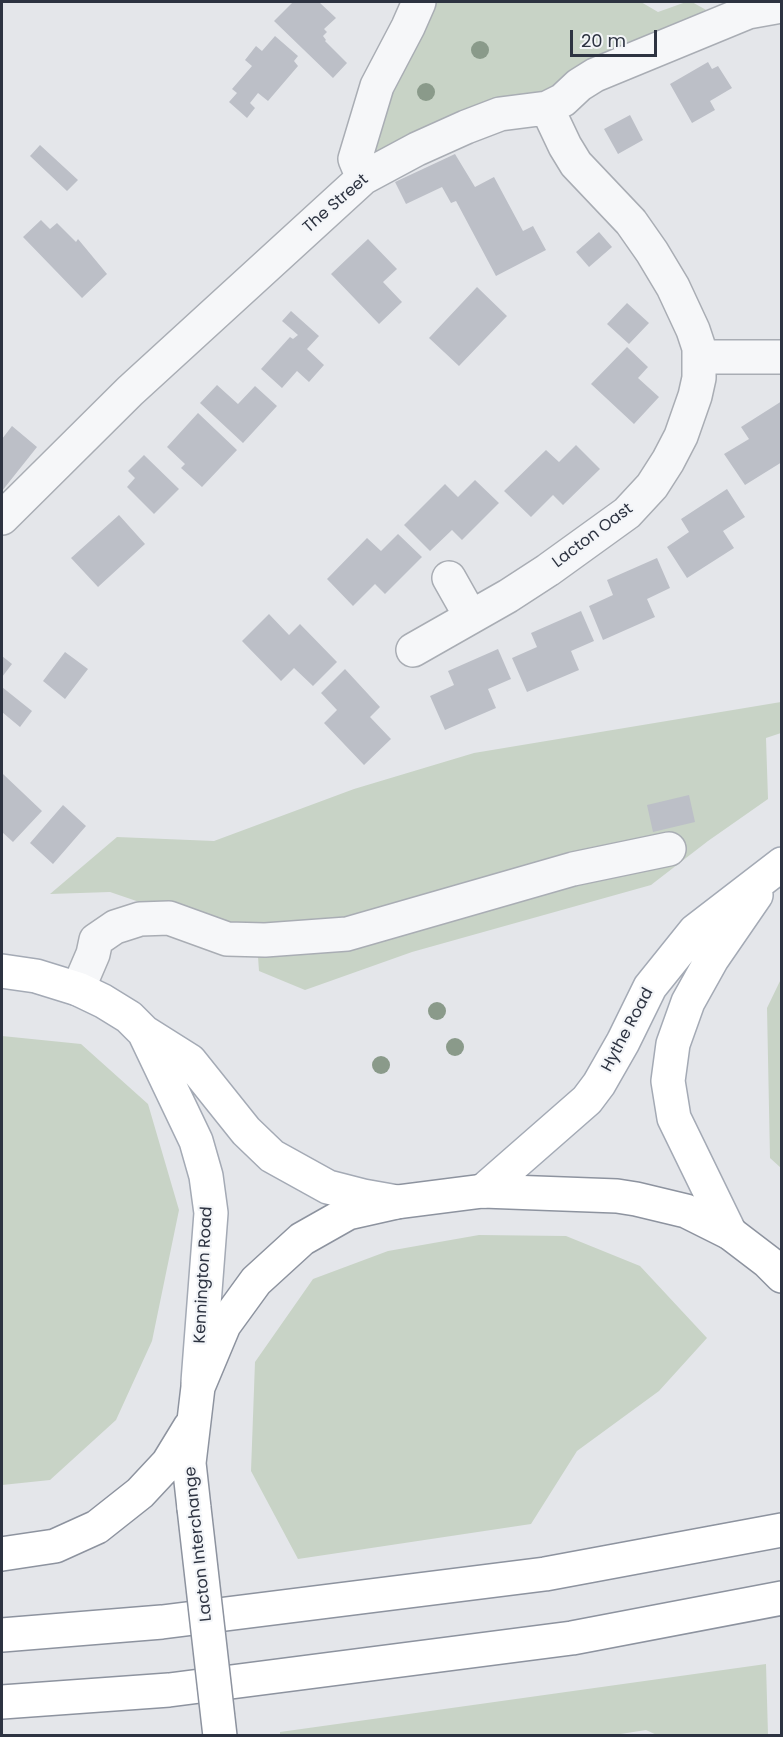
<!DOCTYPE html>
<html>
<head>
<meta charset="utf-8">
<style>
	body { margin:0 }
	#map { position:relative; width:783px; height:1737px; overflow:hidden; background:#e4e6ea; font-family:Poppins,sans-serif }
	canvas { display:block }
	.frame { position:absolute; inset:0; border:3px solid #2d3341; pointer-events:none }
	.scale { position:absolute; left:570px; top:30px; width:87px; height:27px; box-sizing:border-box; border:3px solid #2d3341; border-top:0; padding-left:8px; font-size:18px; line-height:21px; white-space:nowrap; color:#2d3341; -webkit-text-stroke:4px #f3f5f8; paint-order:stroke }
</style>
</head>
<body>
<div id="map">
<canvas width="783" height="1737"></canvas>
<div class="frame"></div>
<div class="scale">20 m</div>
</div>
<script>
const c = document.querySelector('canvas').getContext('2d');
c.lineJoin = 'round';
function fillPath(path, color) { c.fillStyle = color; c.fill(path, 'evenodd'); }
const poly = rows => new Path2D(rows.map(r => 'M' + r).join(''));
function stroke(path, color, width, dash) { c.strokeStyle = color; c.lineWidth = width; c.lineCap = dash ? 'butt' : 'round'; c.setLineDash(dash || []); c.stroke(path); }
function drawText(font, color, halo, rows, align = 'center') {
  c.font = font + ' Poppins,sans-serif'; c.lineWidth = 4.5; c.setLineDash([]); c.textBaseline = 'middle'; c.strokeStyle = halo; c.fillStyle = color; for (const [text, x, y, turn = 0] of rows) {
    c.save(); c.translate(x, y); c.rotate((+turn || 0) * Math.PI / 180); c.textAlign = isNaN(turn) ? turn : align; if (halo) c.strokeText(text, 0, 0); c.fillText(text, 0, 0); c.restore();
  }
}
fillPath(poly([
	[430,2,641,2,658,12,686,2,692,2,708,11,537,108,387,152,375,151,369,143],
	[781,702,781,733,766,738,768,799,708,841,651,885,412,952,305,990,259,971,257,942,110,892,50,894,117,837,214,841,354,789,474,753],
	[781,979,782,1168,781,1168,770,1158,767,1008],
	[2,1036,81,1044,148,1104,179,1210,152,1341,116,1420,50,1480,2,1485],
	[479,1235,566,1236,640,1266,707,1338,659,1391,577,1451,531,1524,298,1559,251,1471,255,1362,313,1279,388,1251],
	[766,1664,768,1735,659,1736,646,1730,608,1736,280,1735,280,1732]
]), '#c8d3c6');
fillPath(poly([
	[293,2,319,2,336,18,324,29,327,32,323,36,326,40,325,41,347,63,333,78,274,21],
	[275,36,298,56,294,61,298,66,268,101,258,93,250,103,255,108,247,118,229,102,237,93,232,89,252,66,245,60,256,46,262,51],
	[708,62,712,69,718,66,732,88,710,101,715,110,692,123,670,84],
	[630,115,643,140,618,154,604,129],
	[40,145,78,180,67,191,30,156],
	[455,154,475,187,494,177,523,231,533,226,546,250,496,276,456,201,451,203,442,187,406,204,395,182],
	[41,220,50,229,57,223,76,242,78,239,107,274,82,298,23,237],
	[599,232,612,247,589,267,576,252],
	[368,239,397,269,383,282,402,302,379,324,331,274],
	[477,287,507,316,459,366,429,338],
	[627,303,649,323,629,344,607,324],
	[291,311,319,336,307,349,324,365,309,382,297,371,282,388,261,369,290,337,293,339,298,335,282,321],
	[627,347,648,367,638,378,659,397,634,424,591,384],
	[217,385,238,404,255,386,277,406,243,443,200,403],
	[782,401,782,462,745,485,724,454,749,439,741,427],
	[198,413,237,450,202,487,181,468,185,464,167,447],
	[12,426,37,447,2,491,2,439],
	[576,445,600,469,563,505,553,495,531,517,504,491,546,450,559,462],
	[144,455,179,489,154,514,127,487,135,478,128,471],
	[475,480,499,503,462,540,452,530,430,551,404,525,445,484,458,497],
	[727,489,745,517,723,531,734,548,687,578,667,547,689,532,681,519],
	[119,515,145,544,98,587,71,558],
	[398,534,422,557,385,594,375,584,353,606,327,579,367,538,381,551],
	[657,558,670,588,647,599,655,617,603,640,589,606,613,595,607,580],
	[581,611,594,641,571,651,579,670,527,692,512,658,537,647,531,633],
	[269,614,289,635,300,624,337,662,313,686,294,668,281,681,242,641],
	[498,649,511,679,488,689,496,708,445,730,430,696,454,685,448,671],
	[65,652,88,669,65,699,43,681],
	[2,656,12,664,2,677],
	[345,669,380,707,370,717,391,739,364,765,324,723,337,710,321,693],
	[2,687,32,711,20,727,2,712],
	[3,774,42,811,13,842,2,832,2,777],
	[689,795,695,822,653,832,647,805],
	[63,805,86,826,53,864,30,843]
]), '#bcbfc7');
const minor = poly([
	[363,178,355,159,377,86,408,27,419,2],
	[700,357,782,357],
	[2,518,130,391,363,178,417,149,466,127,500,114,547,108,563,100,579,85,595,75,748,12,782,6],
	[449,578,471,617],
	[413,650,508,596,548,570,627,513,652,486,668,461,681,436,695,396,699,378,699,348,693,330,673,287,652,252,631,222,576,164,565,146,547,108],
	[78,989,93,954,96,940,115,927,140,919,169,918,227,939,265,940,347,934,573,869,669,849]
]);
const major = poly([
	[2,971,36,976,78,989,103,1001,129,1017,144,1032,190,1061,246,1131,272,1156,328,1187,363,1196,397,1202],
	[144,1032,196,1141,206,1176,211,1213,198,1382],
	[483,1191,587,1100,599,1084,623,1042,650,987,695,931,782,864],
	[730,1233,674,1118,668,1081,673,1044,688,1002,712,959,756,895]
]);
const highway = poly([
	[194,1508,189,1463,198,1387,224,1325,256,1281,302,1239,348,1213,397,1202,483,1191,617,1196,636,1199,686,1211,730,1233,768,1262,782,1276],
	[2,1554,55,1546,97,1527,140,1493,168,1463,190,1427],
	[2,1635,162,1622,545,1574,782,1530],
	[2,1702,169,1690,572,1638,782,1598]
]);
stroke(minor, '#a9adb4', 36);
stroke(major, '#a4aab5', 36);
stroke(highway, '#8d939f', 36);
stroke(minor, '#f6f7f9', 33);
stroke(major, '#fff', 33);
stroke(highway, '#fff', 33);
const highwayBridge = poly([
	[194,1508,220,1736]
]);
stroke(highwayBridge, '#8d939f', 36, []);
stroke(highwayBridge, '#fff', 33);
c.fillStyle = '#8a9a8a';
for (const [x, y] of [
	[480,50],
	[426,92],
	[437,1011],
	[455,1047],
	[381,1065]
]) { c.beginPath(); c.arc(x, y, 9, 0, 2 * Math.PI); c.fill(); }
drawText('16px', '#2d3341', '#f3f5f8', [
	["The Street",336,204,-41],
	["Lacton Oast",593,536,-37],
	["Hythe Road",628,1030,-62],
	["Kennington Road",204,1275,-87],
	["Lacton Interchange",199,1544,-96]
]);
</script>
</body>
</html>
